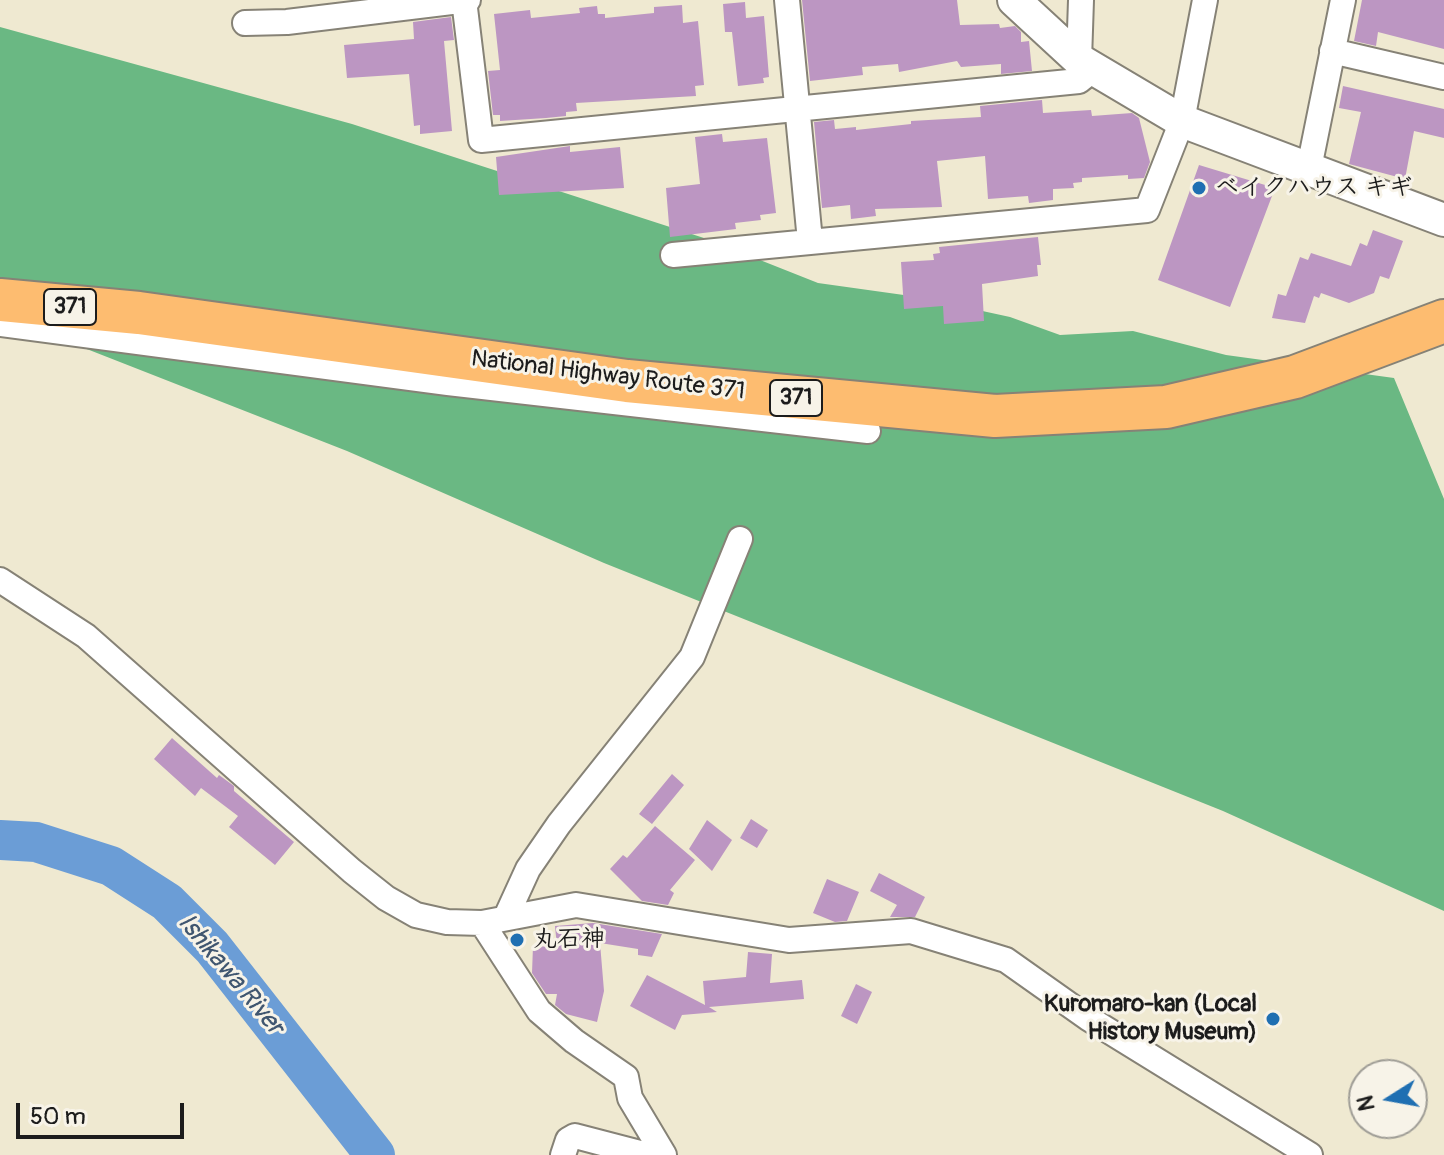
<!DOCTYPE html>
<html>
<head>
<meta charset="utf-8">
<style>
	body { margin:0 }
	#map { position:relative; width:1444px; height:1155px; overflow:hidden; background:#efe9d1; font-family:Pangolin,sans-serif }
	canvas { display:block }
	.north { position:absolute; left:1348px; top:1059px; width:80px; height:80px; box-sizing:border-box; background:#f7f3e8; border:2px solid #9f9d96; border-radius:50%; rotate:259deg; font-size:22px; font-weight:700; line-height:32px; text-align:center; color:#1c1c1c }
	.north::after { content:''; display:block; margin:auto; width:28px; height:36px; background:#1f6fb2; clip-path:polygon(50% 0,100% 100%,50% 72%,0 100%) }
	.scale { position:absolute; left:16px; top:1103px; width:168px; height:36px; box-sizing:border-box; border:4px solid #1c1c1c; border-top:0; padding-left:10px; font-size:24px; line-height:28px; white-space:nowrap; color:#1c1c1c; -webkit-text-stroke:6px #f7f3e8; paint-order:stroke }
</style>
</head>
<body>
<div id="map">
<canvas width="1444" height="1155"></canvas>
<div class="north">N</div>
<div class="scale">50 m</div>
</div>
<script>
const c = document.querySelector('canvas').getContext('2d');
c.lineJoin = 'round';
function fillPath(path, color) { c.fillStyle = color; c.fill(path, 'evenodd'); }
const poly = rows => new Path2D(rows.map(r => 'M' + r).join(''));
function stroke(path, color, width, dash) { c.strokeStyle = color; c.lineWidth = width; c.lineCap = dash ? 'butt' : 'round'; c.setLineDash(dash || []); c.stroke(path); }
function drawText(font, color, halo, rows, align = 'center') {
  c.font = font + ' Pangolin,"Klee One",sans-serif'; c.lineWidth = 6; c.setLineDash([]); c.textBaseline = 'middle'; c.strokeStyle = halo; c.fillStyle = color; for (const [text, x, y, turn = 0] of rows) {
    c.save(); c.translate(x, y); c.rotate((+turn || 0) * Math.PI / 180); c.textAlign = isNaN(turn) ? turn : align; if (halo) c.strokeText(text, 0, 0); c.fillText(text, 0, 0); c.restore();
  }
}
fillPath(poly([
	[0,27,352,124,707,239,818,283,918,297,1010,317,1060,335,1133,331,1226,355,1394,378,1444,499,1444,911,1223,811,604,563,347,451,0,315]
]), '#6ab883');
stroke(poly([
	[0,840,36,842,111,866,167,902,212,947,375,1155]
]), '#6b9dd6', 40);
fillPath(poly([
	[802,0,957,0,960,25,999,24,1000,28,1015,26,1021,32,1021,42,1029,41,1032,71,1001,74,1001,64,961,67,957,61,899,72,898,64,862,67,863,75,810,81],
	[1362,0,1444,0,1444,49,1378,32,1376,46,1354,41],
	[745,2,746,18,764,16,769,77,763,78,764,83,738,86,732,32,725,32,723,4],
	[682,5,683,23,698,21,704,85,695,86,696,96,576,103,577,111,566,112,566,116,546,118,500,121,500,115,493,115,488,71,500,70,494,14,530,10,531,18,580,13,579,8,597,6,598,14,605,14,605,18,654,13,654,7],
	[451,17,454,40,444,41,452,131,420,134,420,125,414,126,409,74,347,78,344,45,414,39,413,22],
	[1343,86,1444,109,1444,138,1414,131,1405,179,1349,164,1361,112,1339,108],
	[1042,100,1043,113,1091,110,1092,116,1132,113,1139,118,1150,162,1144,178,1128,179,1128,175,1082,178,1082,182,1073,183,1074,188,1053,189,1053,200,1029,203,1028,196,988,199,985,156,937,161,942,207,875,209,876,216,851,219,850,205,822,208,814,122,834,120,835,129,856,127,856,130,911,124,911,121,981,117,980,106],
	[722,134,723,142,767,138,776,213,760,215,761,220,735,223,736,229,670,237,666,188,700,184,695,137],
	[570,146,570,152,620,147,624,188,499,195,496,157],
	[1199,165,1275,188,1230,307,1158,280],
	[1373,230,1403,241,1389,279,1380,276,1374,293,1349,303,1321,293,1319,298,1314,296,1305,323,1272,318,1278,294,1286,296,1300,257,1308,260,1311,253,1351,266,1360,243,1367,246],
	[1038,237,1041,265,1037,265,1038,276,982,284,984,321,944,324,943,306,904,309,901,262,934,260,933,254,940,253,939,247],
	[172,738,217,778,219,775,234,786,234,791,294,842,275,865,229,827,238,816,201,788,195,796,154,759],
	[672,774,684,785,652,824,639,814],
	[751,819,768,830,757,848,740,838],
	[707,820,732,840,712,871,689,849],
	[655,826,695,860,670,890,674,893,668,905,642,901,610,869,623,855,627,858],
	[879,873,925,897,915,917,890,917,897,905,870,891],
	[827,879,859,892,847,921,835,922,813,913],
	[593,923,662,934,652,957,638,955,638,949,600,943,604,991,597,1022,566,1014,555,1005,557,994,546,994,532,973,533,946,557,947,555,926],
	[748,952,772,954,770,983,802,980,804,999,709,1007,717,1012,682,1015,675,1030,630,1006,647,975,705,1005,703,981,746,977],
	[856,984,872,992,857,1024,841,1016]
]), '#bc96c2');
const minor = poly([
	[464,0,481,140,1079,81,1094,69],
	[787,0,810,241],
	[245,23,287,22,468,0],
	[1332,51,1444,77],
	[1079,60,1081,0],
	[1309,168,1343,0],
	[673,255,1147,210,1182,121,1205,0],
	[0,324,448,383,868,431],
	[0,580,86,636,352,871,386,898,416,915,447,922,482,923,576,905,789,940,911,931,1006,960,1088,1018,1310,1155],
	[506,917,528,869,559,824,692,657,740,539],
	[482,923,539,1011,574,1041,626,1077,630,1098,664,1155],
	[563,1155,568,1140,575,1136,648,1155]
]);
const tertiary = poly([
	[1014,0,1079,60,1182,121,1444,220]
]);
const trunk = poly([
	[0,300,139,313,627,381,995,416,1166,407,1295,377,1444,321]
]);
stroke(minor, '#868276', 28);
stroke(tertiary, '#868276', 36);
stroke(trunk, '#868276', 46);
stroke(minor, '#fff', 24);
stroke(tertiary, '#fff', 32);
stroke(trunk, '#fdbc70', 42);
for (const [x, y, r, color] of [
	[1199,188,8,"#1f6fb2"],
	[517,940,8,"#1f6fb2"],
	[1273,1019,8,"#1f6fb2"]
]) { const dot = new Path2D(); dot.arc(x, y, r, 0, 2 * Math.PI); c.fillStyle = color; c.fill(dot); stroke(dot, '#f7f3e8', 3); }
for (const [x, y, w] of [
	[70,307,52],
	[796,398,52]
]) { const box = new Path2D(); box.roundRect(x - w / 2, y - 18, w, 36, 6); c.fillStyle = '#f7f3e8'; c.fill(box); stroke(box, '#1c1c1c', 2); }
drawText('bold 22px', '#1c1c1c', null, [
	["371",70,307],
	["371",796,398]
]);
drawText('bold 24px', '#1c1c1c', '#f7f3e8', [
	["ベイクハウス キギ",1215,188],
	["丸石神",533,940],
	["Kuromaro-kan (Local",1257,1005,"right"],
	["History Museum)",1257,1033,"right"]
], 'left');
drawText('24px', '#1c1c1c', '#f7f3e8', [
	["National Highway Route 371",608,376,7]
]);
drawText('italic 26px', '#405670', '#f7f3e8', [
	["Ishikawa River",230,975,50]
]);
</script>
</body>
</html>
